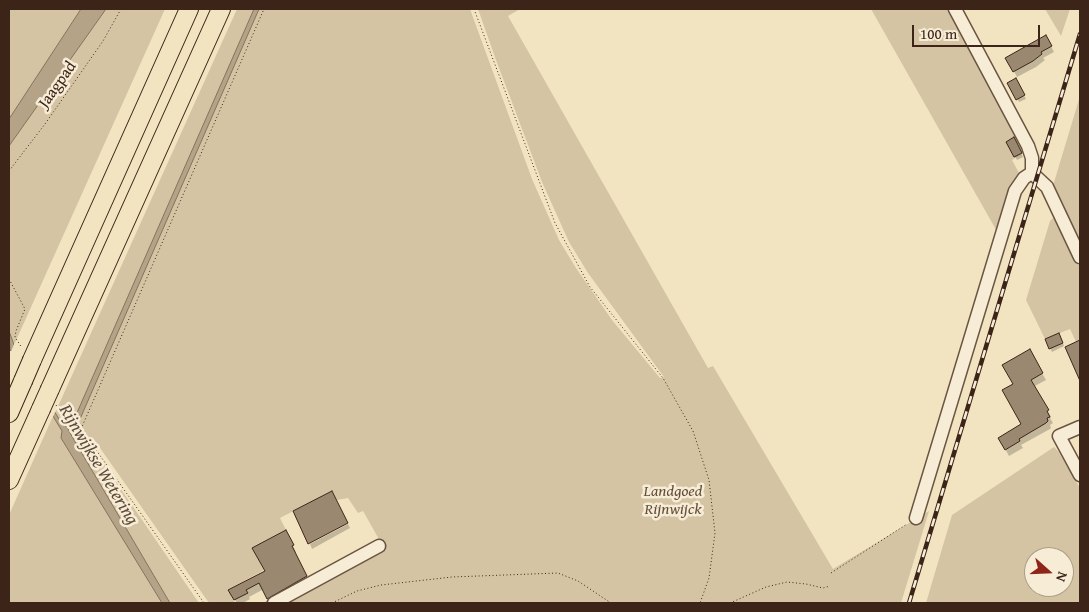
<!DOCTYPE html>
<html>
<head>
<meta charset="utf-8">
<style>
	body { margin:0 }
	#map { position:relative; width:1089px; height:612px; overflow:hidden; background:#f3e4c1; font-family:"Gentium Book Plus",serif }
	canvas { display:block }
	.frame { position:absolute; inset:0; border:10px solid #3c2518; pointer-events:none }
	.north { position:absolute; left:1024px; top:547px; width:50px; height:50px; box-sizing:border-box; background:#f7edd7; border:1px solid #ac9d8b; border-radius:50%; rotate:110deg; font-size:14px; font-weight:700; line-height:20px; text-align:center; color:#3c2518 }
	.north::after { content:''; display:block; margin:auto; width:18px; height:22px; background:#8f2418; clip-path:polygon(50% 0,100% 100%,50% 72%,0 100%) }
	.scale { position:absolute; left:912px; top:25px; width:128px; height:22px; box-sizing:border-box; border:2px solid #3c2518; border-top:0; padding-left:6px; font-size:15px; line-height:18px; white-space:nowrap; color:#3c2518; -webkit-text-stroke:4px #f7edd7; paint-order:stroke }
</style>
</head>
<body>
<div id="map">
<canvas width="1089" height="612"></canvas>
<div class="frame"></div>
<div class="north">N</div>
<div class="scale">100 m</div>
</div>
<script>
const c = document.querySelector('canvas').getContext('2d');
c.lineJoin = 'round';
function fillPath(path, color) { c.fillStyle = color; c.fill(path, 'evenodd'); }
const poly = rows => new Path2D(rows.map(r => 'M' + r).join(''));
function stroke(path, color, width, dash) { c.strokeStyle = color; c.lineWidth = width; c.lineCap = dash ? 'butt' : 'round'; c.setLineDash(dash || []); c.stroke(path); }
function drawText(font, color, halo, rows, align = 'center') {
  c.font = font + ' "Gentium Book Plus",serif'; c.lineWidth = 5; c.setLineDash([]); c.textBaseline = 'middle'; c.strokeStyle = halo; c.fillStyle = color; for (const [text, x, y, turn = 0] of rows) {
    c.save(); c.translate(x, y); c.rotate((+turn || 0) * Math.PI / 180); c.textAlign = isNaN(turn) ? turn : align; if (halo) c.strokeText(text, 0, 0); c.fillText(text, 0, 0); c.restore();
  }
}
fillPath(poly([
	[9,9,81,9,9,119],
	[106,9,165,9,14,345,9,331,9,297,10,296,9,293,9,146],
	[237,9,254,9,76,415,80,419,259,9,470,9,532,179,559,240,576,268,612,320,660,378,664,377,588,273,569,242,542,182,496,60,478,9,520,9,508,16,708,368,713,366,833,569,929,511,901,603,263,603,380,541,363,511,358,513,348,498,337,500,332,491,280,518,286,530,253,548,264,570,228,590,235,603,209,603,93,438,90,444,199,603,170,603,67,428,62,425,55,413],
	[871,9,950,9,1027,151,1012,160,1019,173,1018,178,999,235],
	[1045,9,1070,9,1061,36],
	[1080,96,1080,248,1052,189],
	[1055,216,1080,263,1080,340,1076,342,1070,329,1045,339,1026,300,1050,221],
	[53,416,62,431,61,438,162,603,9,603,9,515],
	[1054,447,1058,451,1080,488,1080,603,926,603,952,515],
	[1034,557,1064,557,1064,587,1034,587]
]), '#d4c4a4');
const water = poly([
	[81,9,106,9,9,146,9,119,81,9],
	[254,9,259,9,80,419,76,415,254,9],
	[9,331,14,345,62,424,67,427,70,433,170,603,162,603,61,438,62,431,16,355,10,350,9,331]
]);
fillPath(water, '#b5a388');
stroke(water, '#85715b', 1);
fillPath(poly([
	[15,342,56,410,52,419,15,357,10,354]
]), '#f3e4c1');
fillPath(poly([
	[1046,37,1054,52,1043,58,1045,60,1036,67,1017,77,1007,58],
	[1015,80,1026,99,1019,102,1009,83],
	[1014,139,1023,157,1017,160,1007,142],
	[1061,338,1064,346,1052,352,1050,348],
	[1029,351,1046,380,1033,387,1051,417,1050,418,1053,423,1050,425,1051,428,1050,429,1021,445,1023,448,1009,456,999,438,1023,425,1014,384],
	[348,524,350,528,312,549,310,544],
	[286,532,296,552,294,553,310,582,271,603,264,589,249,597,250,599,243,603,237,603,229,590,266,572]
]), '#0003');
const building = poly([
	[1046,35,1052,46,1041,52,1042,54,1033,61,1013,72,1005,58,1046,35],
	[1016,78,1025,95,1016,100,1007,83,1016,78],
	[1014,137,1022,153,1014,157,1006,142,1014,137],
	[1059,333,1063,343,1049,349,1045,339,1059,333],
	[1080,340,1080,381,1065,347,1080,340],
	[1030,349,1043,373,1031,380,1049,410,1047,411,1050,417,1047,418,1048,421,1046,423,1019,439,1020,441,1005,450,998,438,1021,424,1002,390,1013,384,1002,365,1030,349],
	[332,491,348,523,308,544,293,511,332,491],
	[286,530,294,545,292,546,307,576,267,599,259,583,246,590,248,593,234,600,228,590,265,571,252,548,286,530]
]);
fillPath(building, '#9b8870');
stroke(building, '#3c2518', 1);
const minor = poly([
	[955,9,1028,146,1032,158,1032,173,1047,187,1080,257],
	[1080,427,1059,436,1080,475],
	[916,518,1015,191,1024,178,1030,174,1033,174],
	[274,603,379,546]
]);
const highway = poly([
	[32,360,189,9],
	[50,389,221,9],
	[9,413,23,381],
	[9,480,41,409]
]);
stroke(minor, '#6a5542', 15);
stroke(highway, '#3c2518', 20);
stroke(poly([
	[474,9,555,223,590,287,663,378,693,431,709,480,715,533,709,578,700,603],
	[9,171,45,124,103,41,121,9],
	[9,279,25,309,16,331,15,337,22,348],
	[56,405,66,421,84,433],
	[81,429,264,9],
	[82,430,204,603],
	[831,573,907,524],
	[332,603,357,591,381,585,452,577,558,573,578,581,611,603],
	[730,603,766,587,787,582,806,584,823,588,830,586]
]), '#3c2518', 1, [1, 2.5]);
stroke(minor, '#f7edd7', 12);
stroke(highway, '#f3e4c1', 18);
const rail = poly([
	[909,603,1080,34]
]);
stroke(rail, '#3c2518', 4.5);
stroke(rail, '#f7edd7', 2.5, [8]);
const highwayBridge = poly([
	[23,381,32,360],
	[41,409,50,389]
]);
stroke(highwayBridge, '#3c2518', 20, []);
stroke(highwayBridge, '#f3e4c1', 18);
drawText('16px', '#3c2518', '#f7edd7', [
	["Jaagpad",58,85,-55]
]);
drawText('italic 16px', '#624d3b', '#f7edd7', [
	["Landgoed",673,492],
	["Rijnwijck",673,510]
]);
drawText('italic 18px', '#604b3a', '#f7edd7', [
	["Rijnwijkse Wetering",98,465,59]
]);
</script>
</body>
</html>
